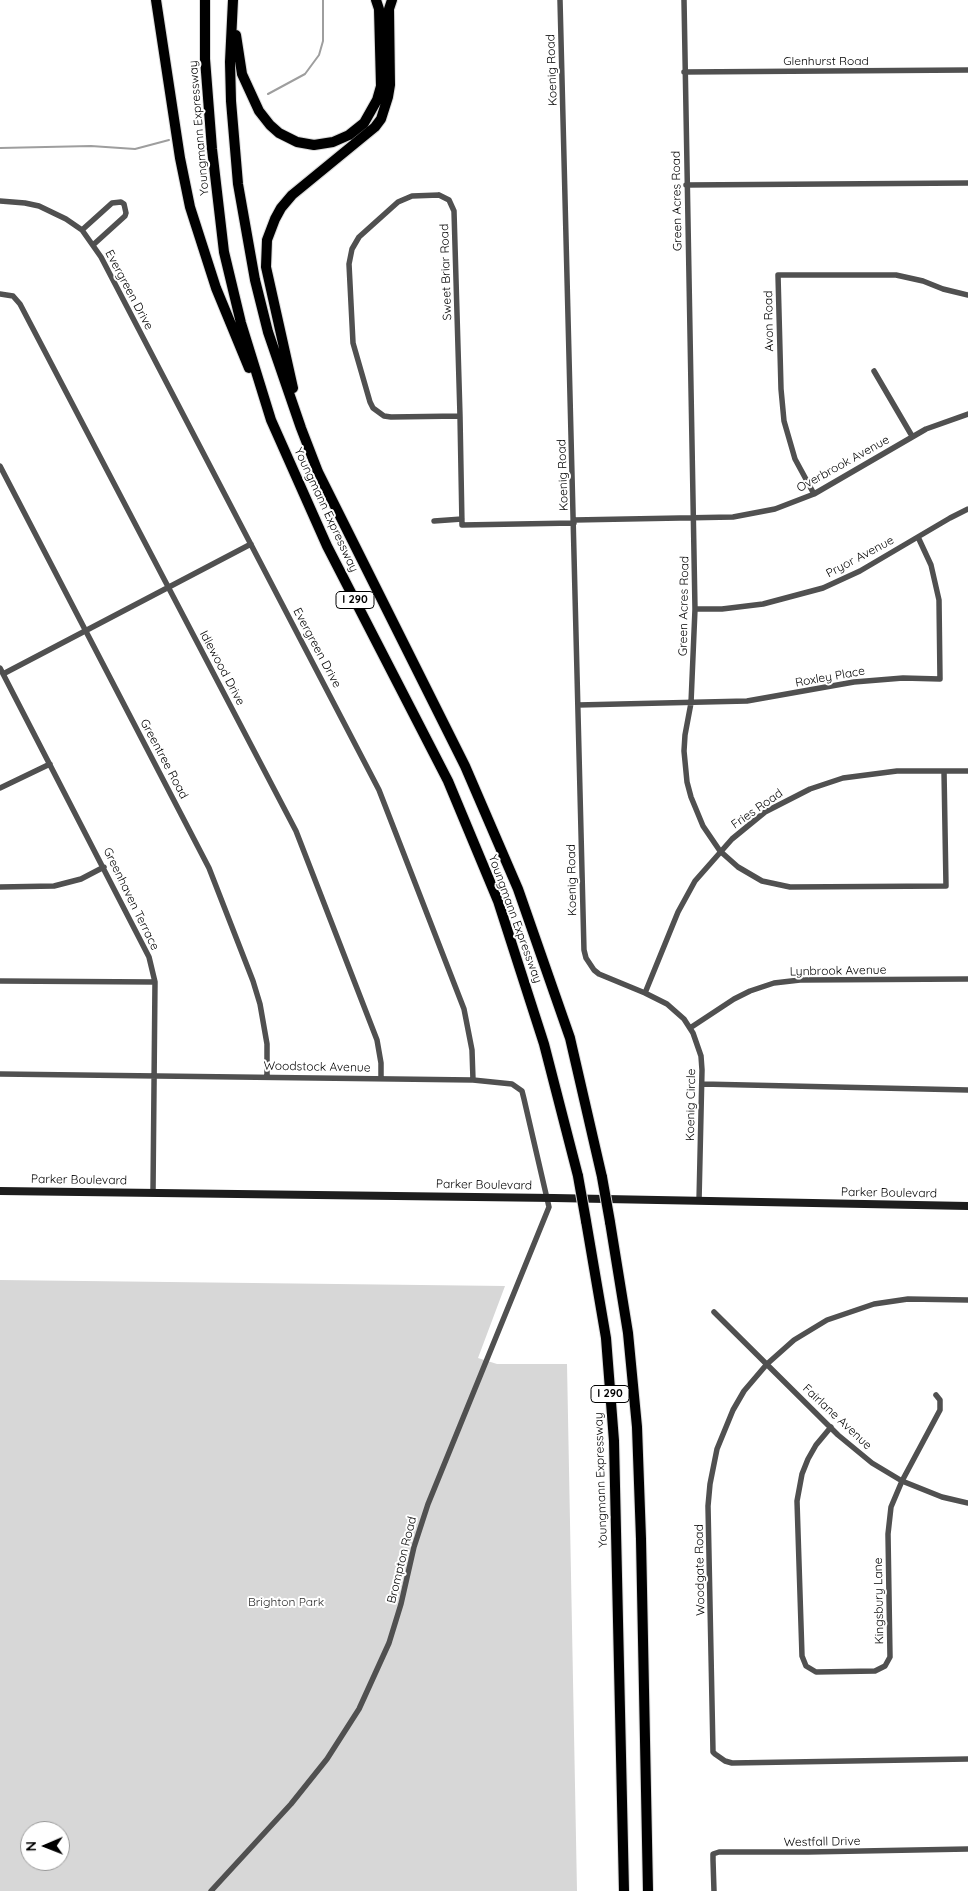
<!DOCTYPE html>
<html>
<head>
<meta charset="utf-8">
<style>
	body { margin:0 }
	#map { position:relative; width:968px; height:1891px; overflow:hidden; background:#fff; font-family:Quicksand,sans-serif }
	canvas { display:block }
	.north { position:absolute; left:20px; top:1821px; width:50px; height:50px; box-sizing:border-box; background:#fff; border:1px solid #999; border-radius:50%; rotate:269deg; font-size:14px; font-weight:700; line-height:20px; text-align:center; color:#000 }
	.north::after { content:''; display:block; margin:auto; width:18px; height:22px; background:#000; clip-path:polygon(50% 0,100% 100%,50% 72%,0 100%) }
</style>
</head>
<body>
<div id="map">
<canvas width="968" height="1891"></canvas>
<div class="north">N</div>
</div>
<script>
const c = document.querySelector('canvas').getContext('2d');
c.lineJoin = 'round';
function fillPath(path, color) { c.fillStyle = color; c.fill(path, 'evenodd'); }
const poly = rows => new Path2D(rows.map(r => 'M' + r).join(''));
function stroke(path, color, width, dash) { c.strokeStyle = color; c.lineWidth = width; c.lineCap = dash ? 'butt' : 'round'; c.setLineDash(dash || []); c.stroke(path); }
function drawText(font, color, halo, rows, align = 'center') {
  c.font = font + ' Quicksand,sans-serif'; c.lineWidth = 4; c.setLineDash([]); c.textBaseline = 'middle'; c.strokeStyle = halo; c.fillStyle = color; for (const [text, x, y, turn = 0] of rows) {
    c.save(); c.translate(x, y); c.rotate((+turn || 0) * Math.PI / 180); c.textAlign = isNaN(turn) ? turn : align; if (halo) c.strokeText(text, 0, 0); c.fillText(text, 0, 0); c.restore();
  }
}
fillPath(poly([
	[0,1280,505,1286,478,1358,497,1364,567,1364,577,1891,0,1891],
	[30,1831,60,1831,60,1861,30,1861]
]), '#d7d7d7');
stroke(poly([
	[268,94,305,74,319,55,323,41,323,0],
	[0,148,91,146,135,149,169,140]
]), '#9e9e9e', 2);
const highway = poly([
	[156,0,180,158,190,207,216,288,249,368],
	[205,0,205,59,212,149,224,252,241,323,271,420,327,546,448,781,498,901,544,1044,578,1176],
	[233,0,230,62,231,101,238,184,255,280,268,332,301,428,318,472,465,766,518,889,570,1038,602,1177],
	[236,35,242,74,259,111,270,125,279,133,297,142,314,145,333,142,349,135,364,123,377,100,381,86,379,9,376,0],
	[293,388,266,267,267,240,275,219,281,208,292,195,375,127,381,119,388,97,390,85,389,9,392,0],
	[586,1221,606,1338,614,1441,624,1891],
	[610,1222,628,1333,637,1427,641,1539,648,1891]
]);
stroke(highway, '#dbdbdb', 12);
stroke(poly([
	[560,0,584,950,586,958,594,970,599,974,645,993,667,1004,684,1019,693,1033,701,1056,702,1070,699,1201],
	[684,0,695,609,691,703,685,735,684,751,687,782,691,797,703,826,720,851,738,867,762,881,790,887,946,886,944,771],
	[684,72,968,70],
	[686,185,968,183],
	[439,195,449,200,454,211,460,416,391,417,384,416,373,408,370,402,353,343,349,264,352,249,359,237,398,202,412,196,439,195],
	[0,201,25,203,39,206,66,219,82,230,101,257,379,790,464,1009,472,1050,473,1080],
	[82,230,112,203,121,202,124,204,126,213,125,216,93,245],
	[0,294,13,296,20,304,296,831,377,1040,381,1063,381,1078],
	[874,371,912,436],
	[460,416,462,525,574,523],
	[0,466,209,868,253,981,260,1004,267,1044,267,1076],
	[814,494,795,459,784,421,781,389,778,275,896,275,923,281,943,289,968,295],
	[574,520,733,517,775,509,814,494,926,429,968,414],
	[434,521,462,519],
	[695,609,722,609,763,604,823,588,860,571,950,518,968,509],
	[0,668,149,957,155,982,153,1192],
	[3,674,251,544],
	[578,705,747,701,854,682,903,678,940,679,939,600,931,565,918,537],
	[0,788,50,764],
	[0,887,54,886,81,879,104,867],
	[0,981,155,982],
	[645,993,678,912,695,881,732,839,765,812,810,789,843,778,897,771,968,771],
	[690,1028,734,999,750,991,774,983,800,980,968,979],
	[0,1074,473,1080,512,1084,522,1091,524,1099,549,1207,428,1504,414,1547,401,1604,389,1643,359,1709,327,1759,291,1804,211,1891],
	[702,1084,968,1090],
	[968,1300,908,1299,874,1304,827,1320,794,1340,767,1364,744,1391,733,1410,717,1449,710,1484,708,1506,713,1752,715,1754,725,1761,732,1763,968,1759],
	[714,1312,838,1435,872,1463,902,1481,942,1497,968,1503],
	[831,1427,816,1445,808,1459,802,1474,797,1501,802,1656,806,1666,816,1672,875,1671,885,1666,890,1657,888,1534,891,1507,902,1481,940,1410,940,1400,936,1395],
	[714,1891,713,1860,713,1854,719,1852,808,1852,968,1849]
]), '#505050', 5.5);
stroke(poly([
	[0,1191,554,1198,968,1206]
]), '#1d1d1d', 8);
stroke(highway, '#000', 10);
const highwayBridge = poly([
	[578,1176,586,1221],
	[602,1177,610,1222]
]);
stroke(highwayBridge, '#dbdbdb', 12, []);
stroke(highwayBridge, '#000', 10);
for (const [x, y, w] of [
	[355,600,38],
	[610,1394,38]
]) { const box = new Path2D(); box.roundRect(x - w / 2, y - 8.5, w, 17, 4); c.fillStyle = '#fff'; c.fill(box); stroke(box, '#000', 1); }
drawText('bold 11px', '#000', null, [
	["I 290",355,600],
	["I 290",610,1394]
]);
drawText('12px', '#000', '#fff', [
	["Glenhurst Road",826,61],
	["Koenig Road",552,70,-92],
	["Youngmann Expressway",199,128,-95],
	["Green Acres Road",677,201,-91],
	["Sweet Briar Road",446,272,-92],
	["Evergreen Drive",129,290,62],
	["Avon Road",769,321,-91],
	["Overbrook Avenue",843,464,-29],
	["Koenig Road",563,475,-92],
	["Youngmann Expressway",326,510,65],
	["Pryor Avenue",860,557,-28],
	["Green Acres Road",684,606,-89],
	["Evergreen Drive",317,648,62],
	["Idlewood Drive",222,668,62],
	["Roxley Place",830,677,-10],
	["Greentree Road",164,759,62],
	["Fries Road",757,809,-35],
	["Koenig Road",572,880,-91],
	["Greenhaven Terrace",131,899,64],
	["Youngmann Expressway",515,919,70],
	["Lynbrook Avenue",838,971,-1],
	["Woodstock Avenue",317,1067,1],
	["Koenig Circle",691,1105,-89],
	["Parker Boulevard",79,1180,1],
	["Parker Boulevard",484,1185,1],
	["Parker Boulevard",889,1193,1],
	["Fairlane Avenue",837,1417,43],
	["Youngmann Expressway",601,1480,-92],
	["Brompton Road",402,1560,-76],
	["Woodgate Road",700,1570,-91],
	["Kingsbury Lane",879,1601,-91],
	["Westfall Drive",822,1842,-1]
]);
drawText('12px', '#2e2e2e', '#fff', [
	["Brighton Park",286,1602]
]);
</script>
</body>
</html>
